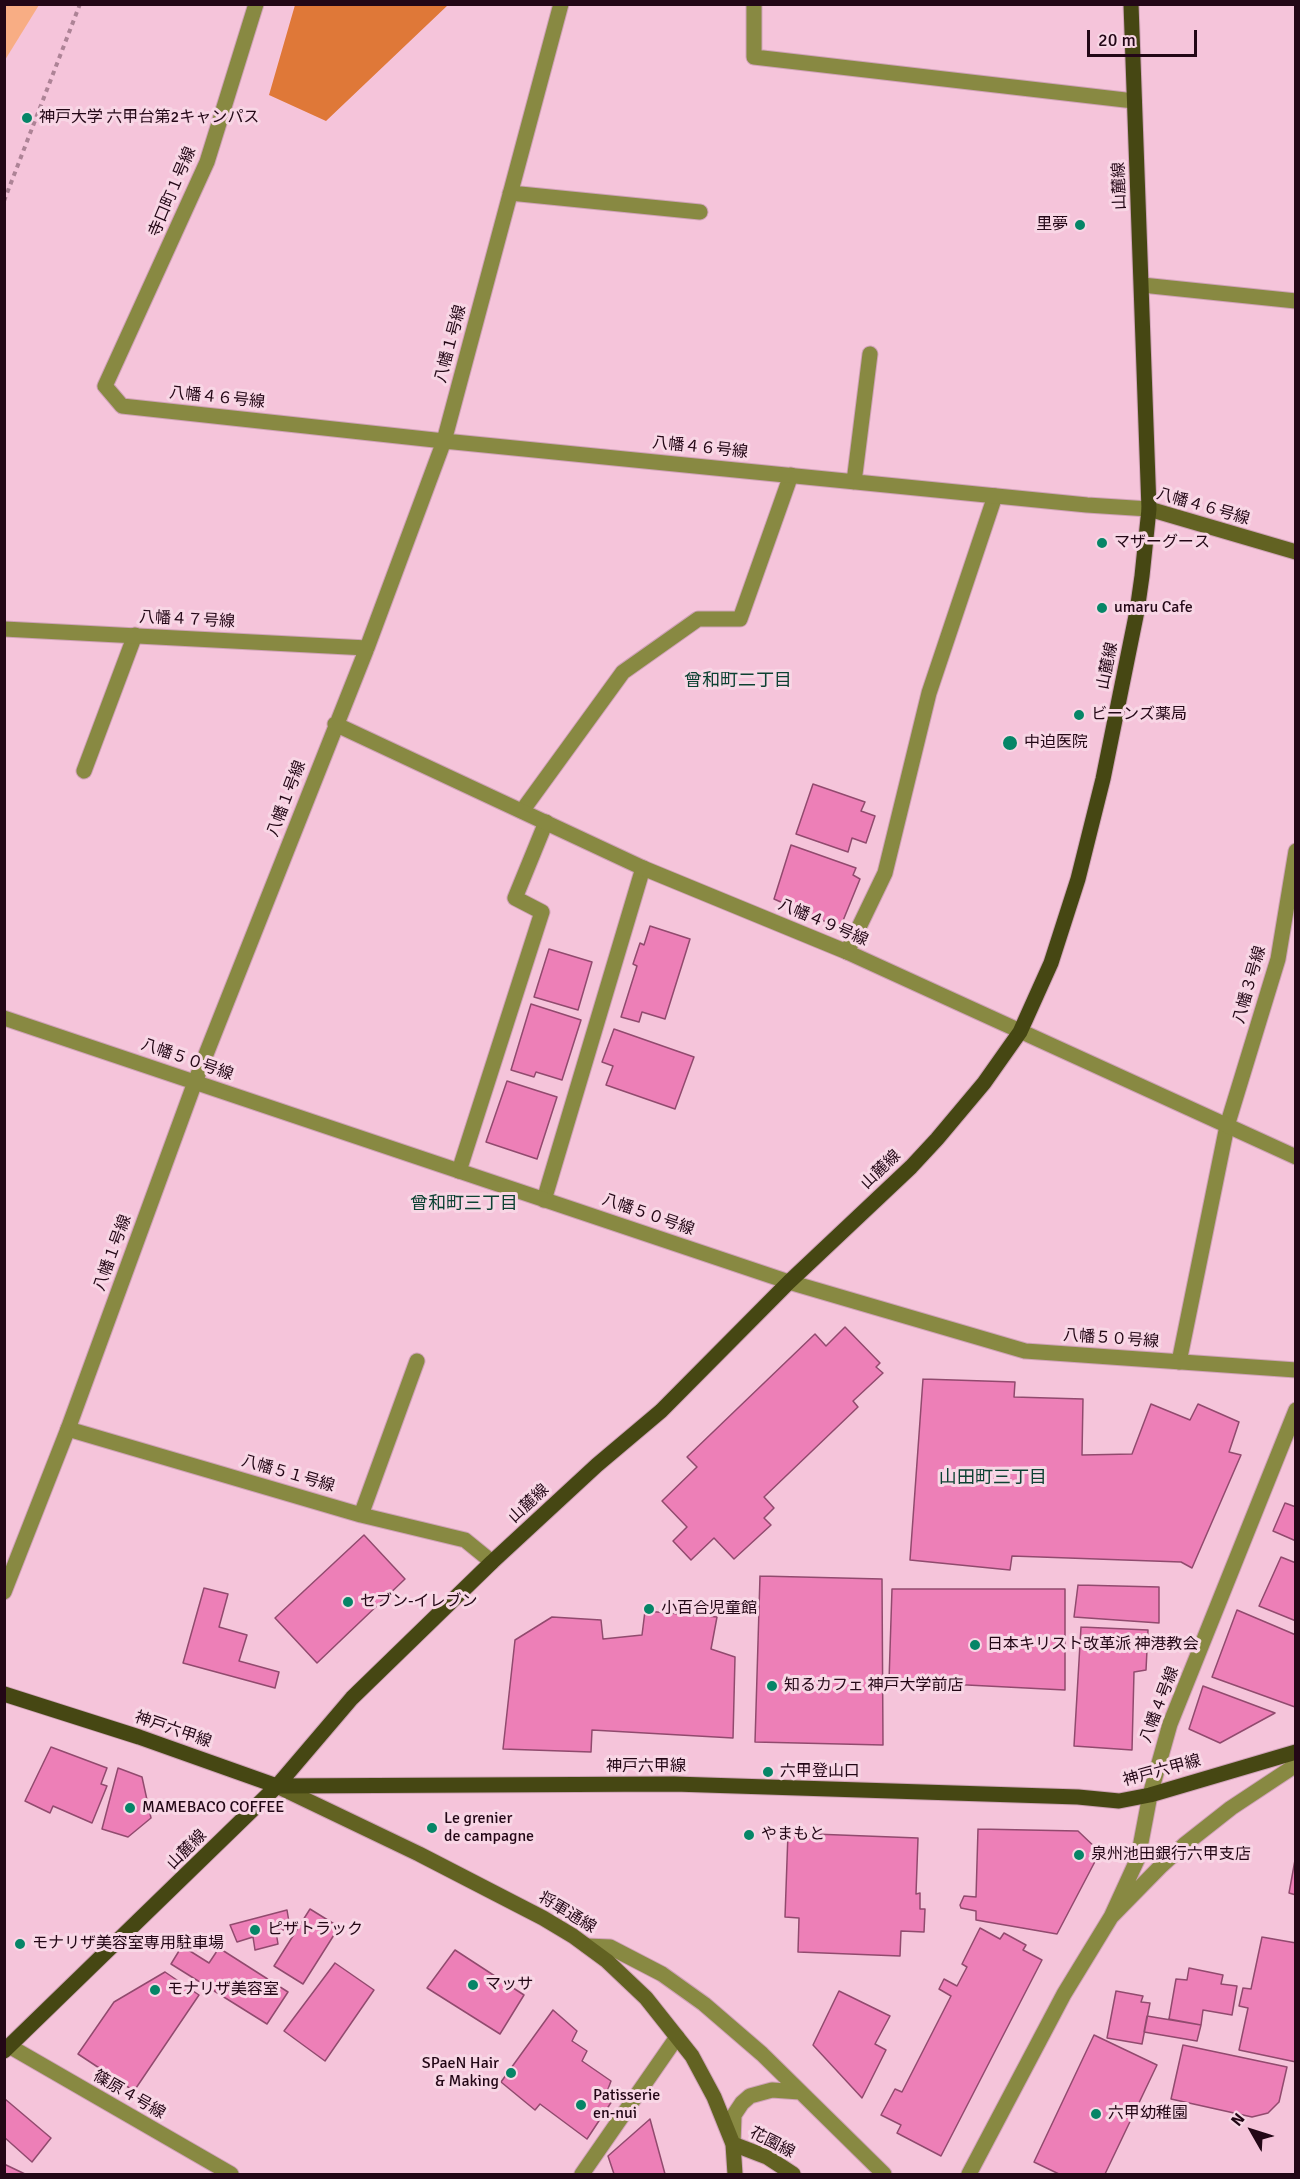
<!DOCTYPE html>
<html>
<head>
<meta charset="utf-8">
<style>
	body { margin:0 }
	#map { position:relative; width:1300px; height:2179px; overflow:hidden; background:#f5c4da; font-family:Signika,sans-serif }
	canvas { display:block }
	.frame { position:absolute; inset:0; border:6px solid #230716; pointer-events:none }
	.north { position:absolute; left:1222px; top:2101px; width:60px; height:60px; -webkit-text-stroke:4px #f8d6e5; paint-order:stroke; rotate:309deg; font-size:16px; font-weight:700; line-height:24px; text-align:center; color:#230716 }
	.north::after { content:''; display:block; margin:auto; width:21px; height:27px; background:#230716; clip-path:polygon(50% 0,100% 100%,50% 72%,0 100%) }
	.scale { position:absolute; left:1087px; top:30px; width:110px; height:27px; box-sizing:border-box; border:3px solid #230716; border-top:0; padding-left:8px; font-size:18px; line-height:21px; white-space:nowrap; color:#230716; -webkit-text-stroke:4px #f8d6e5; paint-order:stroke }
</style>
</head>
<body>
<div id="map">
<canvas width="1300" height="2179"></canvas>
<div class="frame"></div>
<div class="north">N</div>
<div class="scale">20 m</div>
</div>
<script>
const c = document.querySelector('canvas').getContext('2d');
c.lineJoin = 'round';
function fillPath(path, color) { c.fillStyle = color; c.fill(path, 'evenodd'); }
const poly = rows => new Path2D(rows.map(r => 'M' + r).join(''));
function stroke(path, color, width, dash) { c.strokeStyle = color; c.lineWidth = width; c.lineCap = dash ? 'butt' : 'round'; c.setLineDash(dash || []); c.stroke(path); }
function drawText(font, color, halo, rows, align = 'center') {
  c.font = font + ' Signika,"Noto Sans JP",sans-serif'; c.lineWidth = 6; c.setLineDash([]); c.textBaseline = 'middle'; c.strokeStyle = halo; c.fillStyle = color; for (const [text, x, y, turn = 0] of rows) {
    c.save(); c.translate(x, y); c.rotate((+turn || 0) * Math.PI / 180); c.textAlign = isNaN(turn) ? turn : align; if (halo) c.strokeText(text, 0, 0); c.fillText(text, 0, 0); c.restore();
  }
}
fillPath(poly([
	[5,4,39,5,5,60,4,5]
]), '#f8ad84');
fillPath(poly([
	[295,5,295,4,448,5,326,121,269,95]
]), '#df7838');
const building = poly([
	[813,784,865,802,861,811,875,816,866,843,852,838,848,852,796,834,813,784],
	[791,845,856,868,853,875,860,879,840,928,774,899,791,845],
	[650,926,690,939,665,1019,642,1012,639,1022,621,1017,637,966,633,964,640,943,644,945,650,926],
	[549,949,592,962,578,1010,534,997,549,949],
	[531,1004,581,1020,562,1080,536,1072,534,1077,511,1070,531,1004],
	[614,1029,694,1057,675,1109,606,1085,613,1066,602,1062,614,1029],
	[507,1081,557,1097,537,1159,486,1142,507,1081],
	[845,1327,880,1363,876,1367,883,1373,853,1401,858,1407,764,1497,774,1508,764,1518,771,1525,734,1559,714,1538,691,1560,673,1541,687,1527,662,1501,697,1467,687,1457,815,1334,826,1346,845,1327],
	[923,1379,1015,1382,1014,1397,1083,1399,1082,1455,1132,1454,1151,1404,1190,1420,1198,1404,1239,1422,1229,1452,1241,1455,1192,1568,1181,1562,1012,1556,1010,1570,910,1560,923,1379],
	[1285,1503,1296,1507,1296,1541,1273,1531,1285,1503],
	[364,1535,405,1579,317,1663,275,1618,364,1535],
	[1281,1557,1296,1563,1296,1621,1259,1606,1281,1557],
	[760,1576,882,1579,883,1745,755,1742,760,1576],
	[1078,1585,1159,1587,1159,1623,1074,1617,1078,1585],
	[204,1588,228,1594,219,1627,247,1635,239,1661,279,1672,275,1688,183,1663,204,1588],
	[892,1589,1065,1589,1065,1690,889,1681,892,1589],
	[1237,1610,1296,1635,1295,1707,1212,1677,1237,1610],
	[645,1611,717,1617,711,1649,735,1657,733,1738,592,1730,591,1752,503,1749,515,1640,552,1617,601,1620,603,1639,642,1635,645,1611],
	[1081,1627,1148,1630,1146,1670,1134,1672,1132,1750,1074,1746,1081,1627],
	[1203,1686,1275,1713,1220,1743,1189,1729,1203,1686],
	[51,1747,107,1768,101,1784,107,1786,92,1823,53,1806,50,1813,25,1801,51,1747],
	[118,1768,142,1777,151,1818,128,1837,102,1829,118,1768],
	[978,1829,1078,1831,1100,1852,1057,1934,976,1920,976,1911,961,1908,960,1905,964,1896,976,1897,978,1829],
	[788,1833,918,1838,916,1894,920,1893,920,1909,925,1909,924,1932,901,1931,900,1956,798,1952,799,1918,785,1917,788,1833],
	[1295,1860,1296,1860,1296,1895,1289,1893,1295,1860],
	[310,1909,339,1927,303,1984,274,1966,310,1909],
	[287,1910,290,1928,276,1932,278,1944,255,1950,253,1937,237,1942,230,1925,287,1910],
	[980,1928,1000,1939,1004,1933,1026,1945,1023,1950,1042,1960,941,2156,897,2133,901,2125,881,2115,895,2089,902,2092,951,1996,939,1989,944,1979,957,1986,967,1967,962,1964,980,1928],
	[1262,1937,1296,1943,1296,2062,1239,2050,1248,2008,1239,2006,1243,1988,1251,1989,1262,1937],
	[182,1946,209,1963,219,1948,288,1992,267,2024,171,1964,182,1946],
	[455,1950,524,1995,500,2034,427,1988,455,1950],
	[335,1963,374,1990,325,2061,284,2031,335,1963],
	[1189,1968,1223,1975,1221,1984,1237,1986,1232,2015,1203,2010,1201,2025,1169,2019,1176,1979,1187,1980,1189,1968],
	[165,1972,199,1995,134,2091,78,2054,114,2002,165,1972],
	[839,1991,890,2016,875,2044,886,2050,862,2098,813,2045,839,1991],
	[1116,1991,1143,1996,1141,2002,1150,2003,1142,2044,1107,2038,1116,1991],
	[553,2010,577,2031,572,2041,587,2051,582,2061,611,2081,608,2089,616,2095,587,2139,540,2104,535,2110,501,2082,553,2010],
	[1147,2016,1201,2025,1197,2041,1144,2032,1147,2016],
	[1094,2035,1157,2065,1105,2174,1059,2174,1034,2162,1094,2035],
	[1183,2045,1287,2067,1279,2102,1268,2113,1252,2117,1171,2099,1183,2045],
	[5,2099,51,2138,32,2162,4,2137,5,2099],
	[650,2119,665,2174,614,2174,608,2156,650,2119],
	[4,2164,25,2174,4,2174,4,2164]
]);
fillPath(building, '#ed7fb7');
stroke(building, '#914a6e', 1.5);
const lane = poly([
	[1142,285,1296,301],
	[84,771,135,635],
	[522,811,623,672,698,619,740,619,791,475],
	[847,952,885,873,929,693,995,496],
	[459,1171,542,912,515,898,546,822],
	[544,1200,643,868],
	[1179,1362,1227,1126,1278,959,1296,851],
	[68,1429,361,1515,465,1540,492,1562],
	[361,1515,417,1361]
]);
const street = poly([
	[256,4,207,162,105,386,122,406,444,441,1087,505,1149,509],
	[754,4,754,57,1134,101],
	[510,193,700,212],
	[854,482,870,354],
	[4,629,367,648],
	[335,724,643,868,847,952,1296,1157],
	[4,1018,789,1282,1025,1351,1296,1370],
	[4,1592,68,1429,195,1082,367,648,444,441,561,4],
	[1111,1917,1138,1858,1150,1795,1170,1724,1296,1410],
	[587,1946,610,1947,662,1974,704,2004,762,2054,884,2174],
	[9,2046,231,2174],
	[733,2144,734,2115,742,2103,750,2096,772,2090,800,2092],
	[582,2174,677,2037],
	[969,2174,1064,1994,1111,1917,1160,1867,1184,1845,1231,1808,1296,1765]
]);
const secondary = poly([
	[1149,509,1296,552],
	[277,1786,419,1854,543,1918,573,1936,607,1961,646,1998,692,2056,714,2097,733,2144,735,2174],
	[733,2144,767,2157,793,2174]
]);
const primary = poly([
	[4,1694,139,1737,277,1786,674,1784,1078,1797,1119,1801,1150,1795,1296,1752],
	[4,2051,277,1786,352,1698,492,1562,597,1465,661,1411,789,1282,911,1167,937,1139,984,1083,1020,1032,1051,963,1078,879,1103,779,1137,611,1142,576,1149,509,1131,4]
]);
stroke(lane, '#cfa2b7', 17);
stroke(street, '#cfa2b7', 17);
stroke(secondary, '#cfa2b7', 17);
stroke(primary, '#cfa2b7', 17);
stroke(poly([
	[4,201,80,4]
]), '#ad8396', 4, [4.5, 4.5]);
stroke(lane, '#888942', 15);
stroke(street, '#888942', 15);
stroke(secondary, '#626222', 15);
stroke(primary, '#464713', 15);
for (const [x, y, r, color] of [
	[27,118,6,"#068567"],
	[1080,225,6,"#068567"],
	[1102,543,6,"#068567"],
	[1102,608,6,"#068567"],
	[1079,715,6,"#068567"],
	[1010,743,8,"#068567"],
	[348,1602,6,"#068567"],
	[649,1609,6,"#068567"],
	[975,1645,6,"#068567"],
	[772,1686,6,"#068567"],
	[768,1772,6,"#068567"],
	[130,1808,6,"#068567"],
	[432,1828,6,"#068567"],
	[749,1835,6,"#068567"],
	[1079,1855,6,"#068567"],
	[255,1930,6,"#068567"],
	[20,1944,6,"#068567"],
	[473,1985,6,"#068567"],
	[155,1990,6,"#068567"],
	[511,2073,6,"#068567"],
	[581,2105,6,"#068567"],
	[1096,2114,6,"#068567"]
]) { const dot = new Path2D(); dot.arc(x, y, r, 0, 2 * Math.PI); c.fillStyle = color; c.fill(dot); stroke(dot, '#f8d6e5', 2); }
drawText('16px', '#230716', '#f8d6e5', [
	["神戸大学 六甲台第2キャンパス",39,118],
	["里夢",1068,225,"right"],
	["マザーグース",1114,543],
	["umaru Cafe",1114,608],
	["ビーンズ薬局",1091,715],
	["中迫医院",1024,743],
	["セブン-イレブン",360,1602],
	["小百合児童館",661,1609],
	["日本キリスト改革派 神港教会",987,1645],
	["知るカフェ 神戸大学前店",784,1686],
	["六甲登山口",780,1772],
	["MAMEBACO COFFEE",142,1808],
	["Le grenier",444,1819],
	["de campagne",444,1837],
	["やまもと",761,1835],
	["泉州池田銀行六甲支店",1091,1855],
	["ピザトラック",267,1930],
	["モナリザ美容室専用駐車場",32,1944],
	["マッサ",485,1985],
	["モナリザ美容室",167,1990],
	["SPaeN Hair",499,2064,"right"],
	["& Making",499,2082,"right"],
	["Patisserie",593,2096],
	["en-nui",593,2114],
	["六甲幼稚園",1108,2114]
], 'left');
drawText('16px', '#230716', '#f8d6e5', [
	["山麓線",1120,186,-92],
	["寺口町１号線",173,192,-67],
	["八幡１号線",451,344,-75],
	["八幡４６号線",217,398,6],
	["八幡４６号線",700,448,6],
	["八幡４６号線",1203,507,16],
	["八幡４７号線",187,620,3],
	["山麓線",1108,666,-79],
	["八幡１号線",287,799,-69],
	["八幡４９号線",823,923,23],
	["八幡３号線",1250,985,-74],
	["八幡５０号線",187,1060,19],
	["山麓線",881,1170,-44],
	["八幡５０号線",648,1215,19],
	["八幡１号線",113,1253,-70],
	["八幡５０号線",1111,1339,4],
	["八幡５１号線",288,1474,16],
	["山麓線",529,1504,-43],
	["八幡４号線",1160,1705,-69],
	["神戸六甲線",173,1730,19],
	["神戸六甲線",646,1767],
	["神戸六甲線",1162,1771,-15],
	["山麓線",187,1850,-45],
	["将軍通線",567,1913,31],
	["篠原４号線",129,2095,30],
	["花園線",772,2143,27]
]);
drawText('18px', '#0c4132', '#f8d6e5', [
	["曾和町二丁目",738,681],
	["曾和町三丁目",464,1204],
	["山田町三丁目",993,1478]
]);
</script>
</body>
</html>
